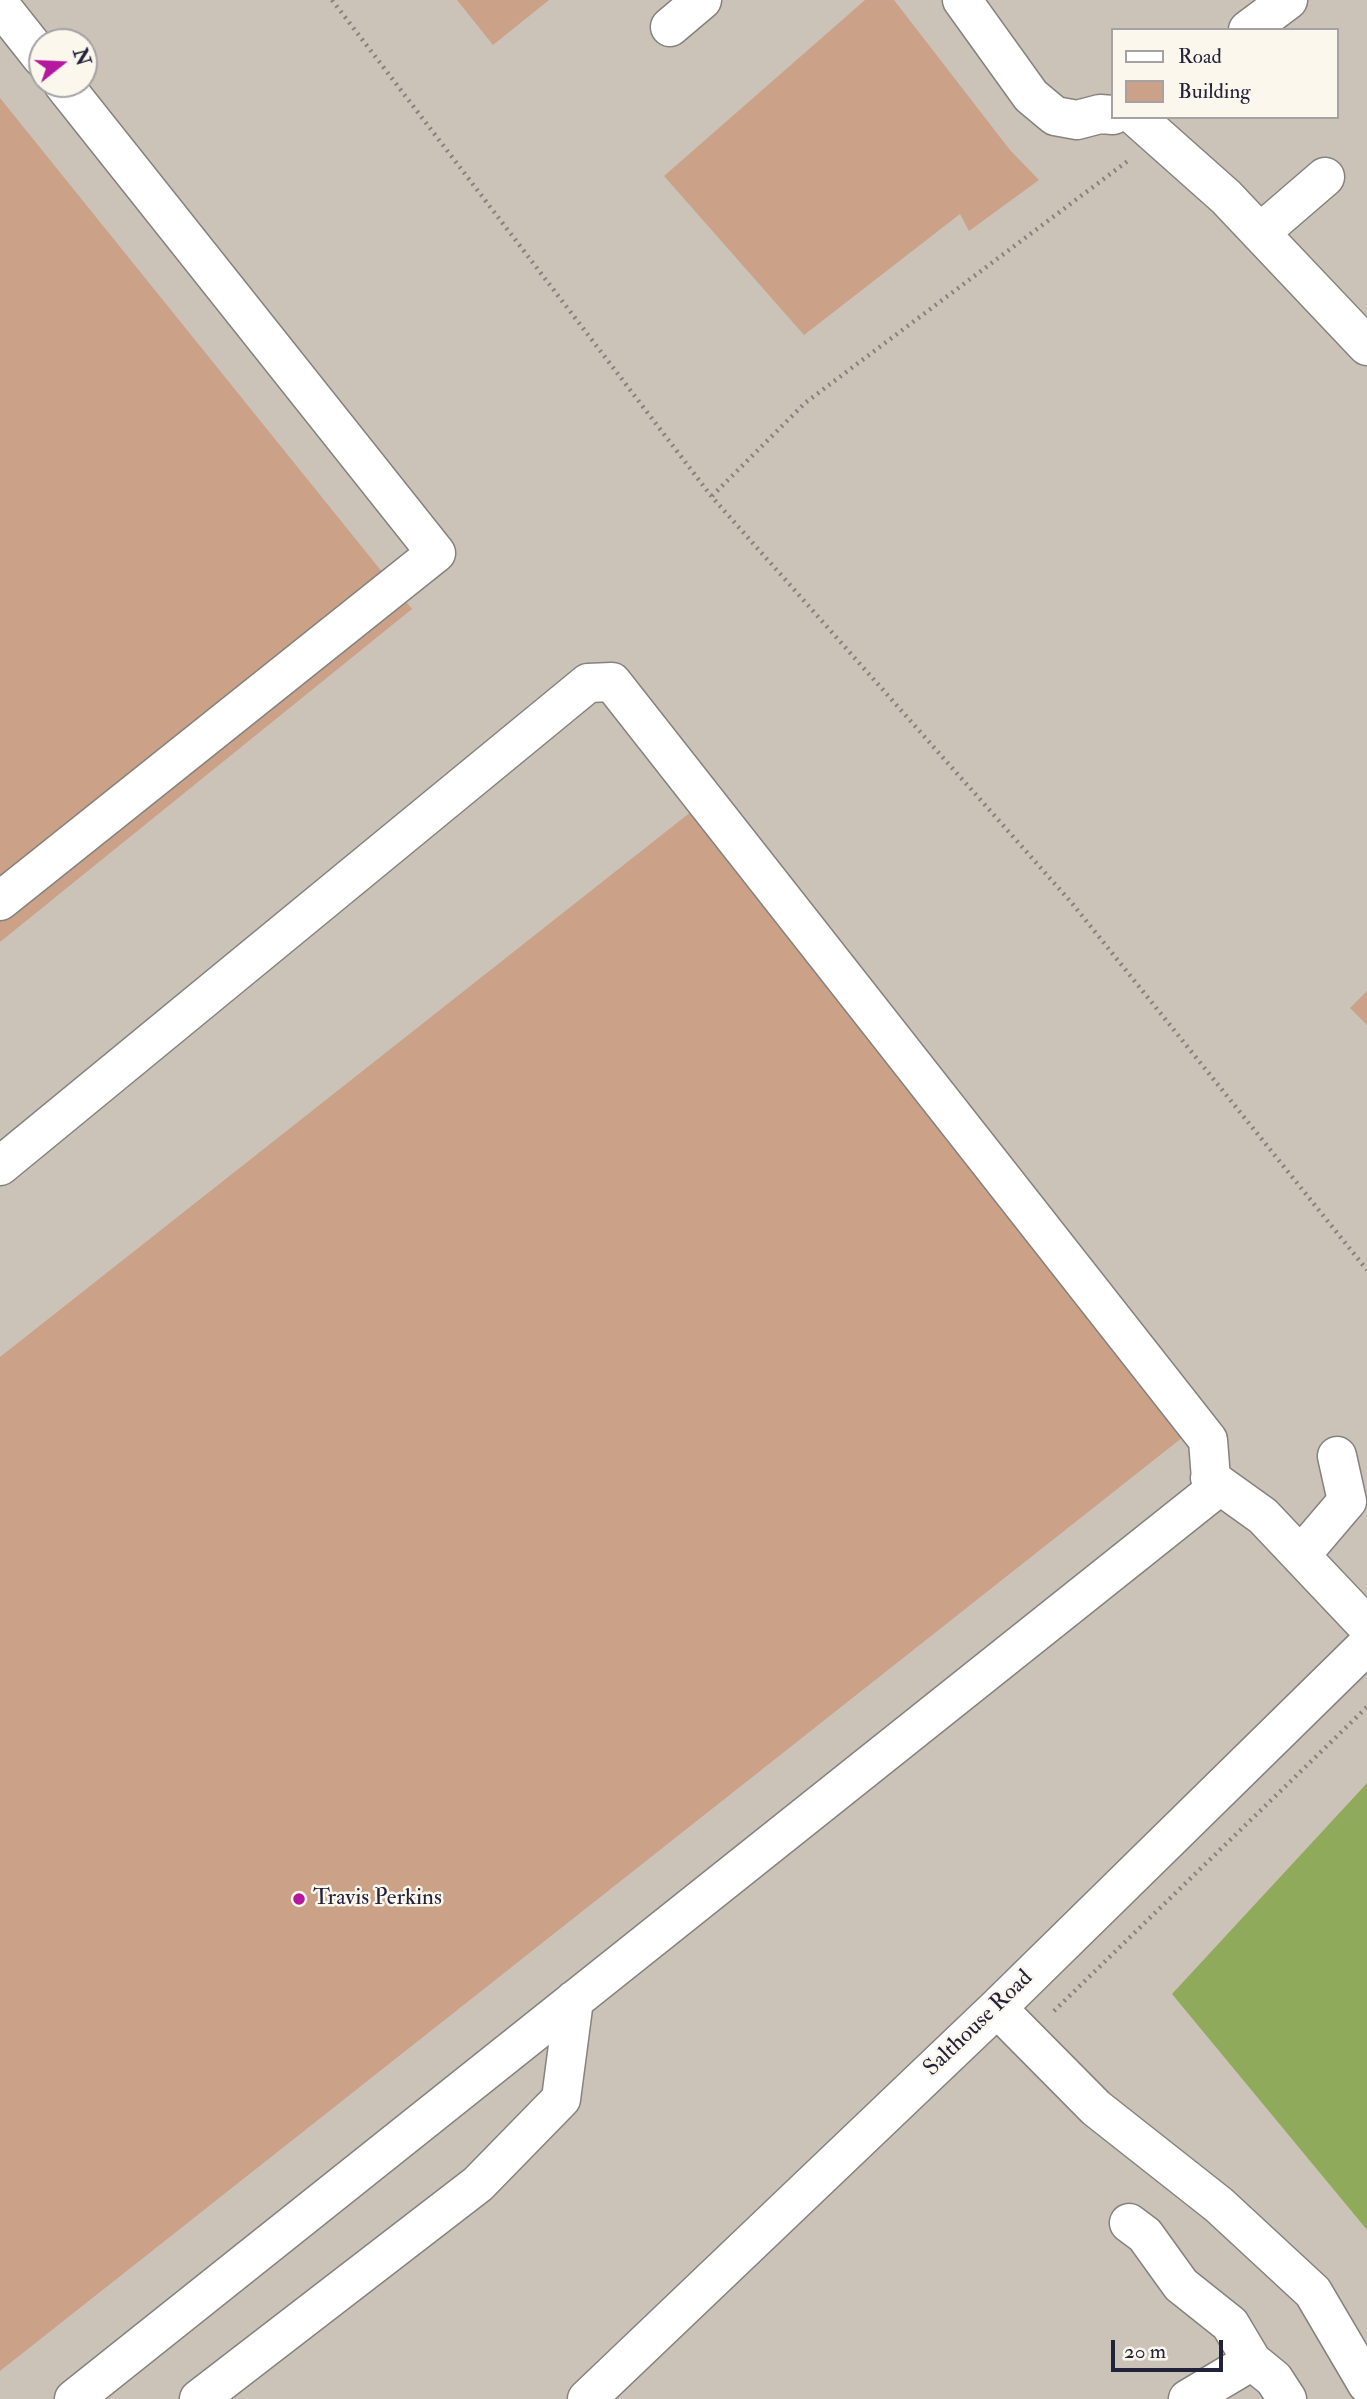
<!DOCTYPE html>
<html>
<head>
<meta charset="utf-8">
<style>
	body { margin:0 }
	#map { position:relative; width:1367px; height:2399px; overflow:hidden; background:#e9e2c0; font-family:"IM FELL Double Pica",serif }
	canvas { display:block }
	.legend { position:absolute; left:1111px; top:28px; width:228px; height:91px; box-sizing:border-box; background:#fbf7ec; border:2px solid #a4a2a5; margin:0; padding:9px 12px; list-style:none; font-size:21px; color:#22223b }
	.legend li { display:flex; align-items:center; gap:14px; height:35px }
	.legend b { width:35px; border:2px solid #a4a2a5 }
	.north { position:absolute; left:28px; top:28px; width:70px; height:70px; box-sizing:border-box; background:#fbf7ec; border:2px solid #a4a2a5; border-radius:50%; rotate:72deg; font-size:19px; font-weight:700; line-height:28px; text-align:center; color:#22223b }
	.north::after { content:''; display:block; margin:auto; width:24px; height:32px; background:#b5179e; clip-path:polygon(50% 0,100% 100%,50% 72%,0 100%) }
	.scale { position:absolute; left:1111px; top:2340px; width:112px; height:32px; box-sizing:border-box; border:4px solid #22223b; border-top:0; padding-left:9px; font-size:21px; line-height:24px; white-space:nowrap; color:#22223b; -webkit-text-stroke:5px #fbf7ec; paint-order:stroke }
</style>
</head>
<body>
<div id="map">
<canvas width="1367" height="2399"></canvas>
<ul class="legend">
<li><b style="height:9px;background:#fff"></b>Road</li>
<li><b style="height:19px;background:#cba288"></b>Building</li>
</ul>
<div class="north">N</div>
<div class="scale">20 m</div>
</div>
<script>
const c = document.querySelector('canvas').getContext('2d');
c.lineJoin = 'round';
function fillPath(path, color) { c.fillStyle = color; c.fill(path, 'evenodd'); }
const poly = rows => new Path2D(rows.map(r => 'M' + r).join(''));
function stroke(path, color, width, dash) { c.strokeStyle = color; c.lineWidth = width; c.lineCap = dash ? 'butt' : 'round'; c.setLineDash(dash || []); c.stroke(path); }
function drawText(font, color, halo, rows, align = 'center') {
  c.font = font + ' "IM FELL Double Pica",serif'; c.lineWidth = 5; c.setLineDash([]); c.textBaseline = 'middle'; c.strokeStyle = halo; c.fillStyle = color; for (const [text, x, y, turn = 0] of rows) {
    c.save(); c.translate(x, y); c.rotate((+turn || 0) * Math.PI / 180); c.textAlign = isNaN(turn) ? turn : align; if (halo) c.strokeText(text, 0, 0); c.fillText(text, 0, 0); c.restore();
  }
}
fillPath(poly([
	[0,0,1367,0,1367,1783,1173,1994,1367,2230,1367,2399,0,2399],
	[1113,30,1337,30,1337,117,1113,117],
	[42,42,84,42,84,84,42,84]
]), '#cbc3b8');
fillPath(poly([
	[1367,1783,1367,2230,1172,1994]
]), '#90aa5b');
fillPath(poly([
	[457,0,549,0,493,45],
	[865,0,894,0,1010,150,1039,180,969,231,960,214,804,335,664,176],
	[0,98,412,609,0,942],
	[706,800,1197,1426,0,2371,0,1357],
	[1367,991,1367,1025,1350,1008]
]), '#cba288');
const minor = poly([
	[962,0,1031,96,1055,116,1077,120,1100,114,1113,115],
	[0,5,42,58],
	[670,27,702,0],
	[1248,30,1288,0],
	[1136,117,1226,197,1367,346],
	[1260,233,1325,177],
	[0,901,436,553,63,84],
	[0,1166,588,683,612,682,1208,1440,1212,1492,74,2399],
	[1210,1478,1263,1516,1367,1626],
	[1301,1555,1347,1501,1337,1456],
	[997,2008,1096,2108,1219,2205,1313,2292,1367,2384],
	[1129,2223,1145,2235,1181,2285,1230,2324,1252,2361,1274,2379,1287,2399],
	[199,2399,478,2184,561,2099,574,2000],
	[587,2399,997,2008,1367,1645],
	[1188,2399,1252,2361]
]);
stroke(minor, '#86827e', 41);
stroke(poly([
	[332,0,712,497,1071,902,1367,1270],
	[712,496,805,403,1129,160],
	[1054,2011,1367,1707]
]), '#86827e', 4.5, [2, 5]);
stroke(minor, '#fff', 38);
for (const [x, y, r, color] of [
	[299,1899,7,"#b5179e"]
]) { const dot = new Path2D(); dot.arc(x, y, r, 0, 2 * Math.PI); c.fillStyle = color; c.fill(dot); stroke(dot, '#fbf7ec', 2.5); }
drawText('23px', '#22223b', '#fbf7ec', [
	["Travis Perkins",313,1899]
], 'left');
drawText('23px', '#22223b', '#fbf7ec', [
	["Salthouse Road",979,2024,-44]
]);
</script>
</body>
</html>
